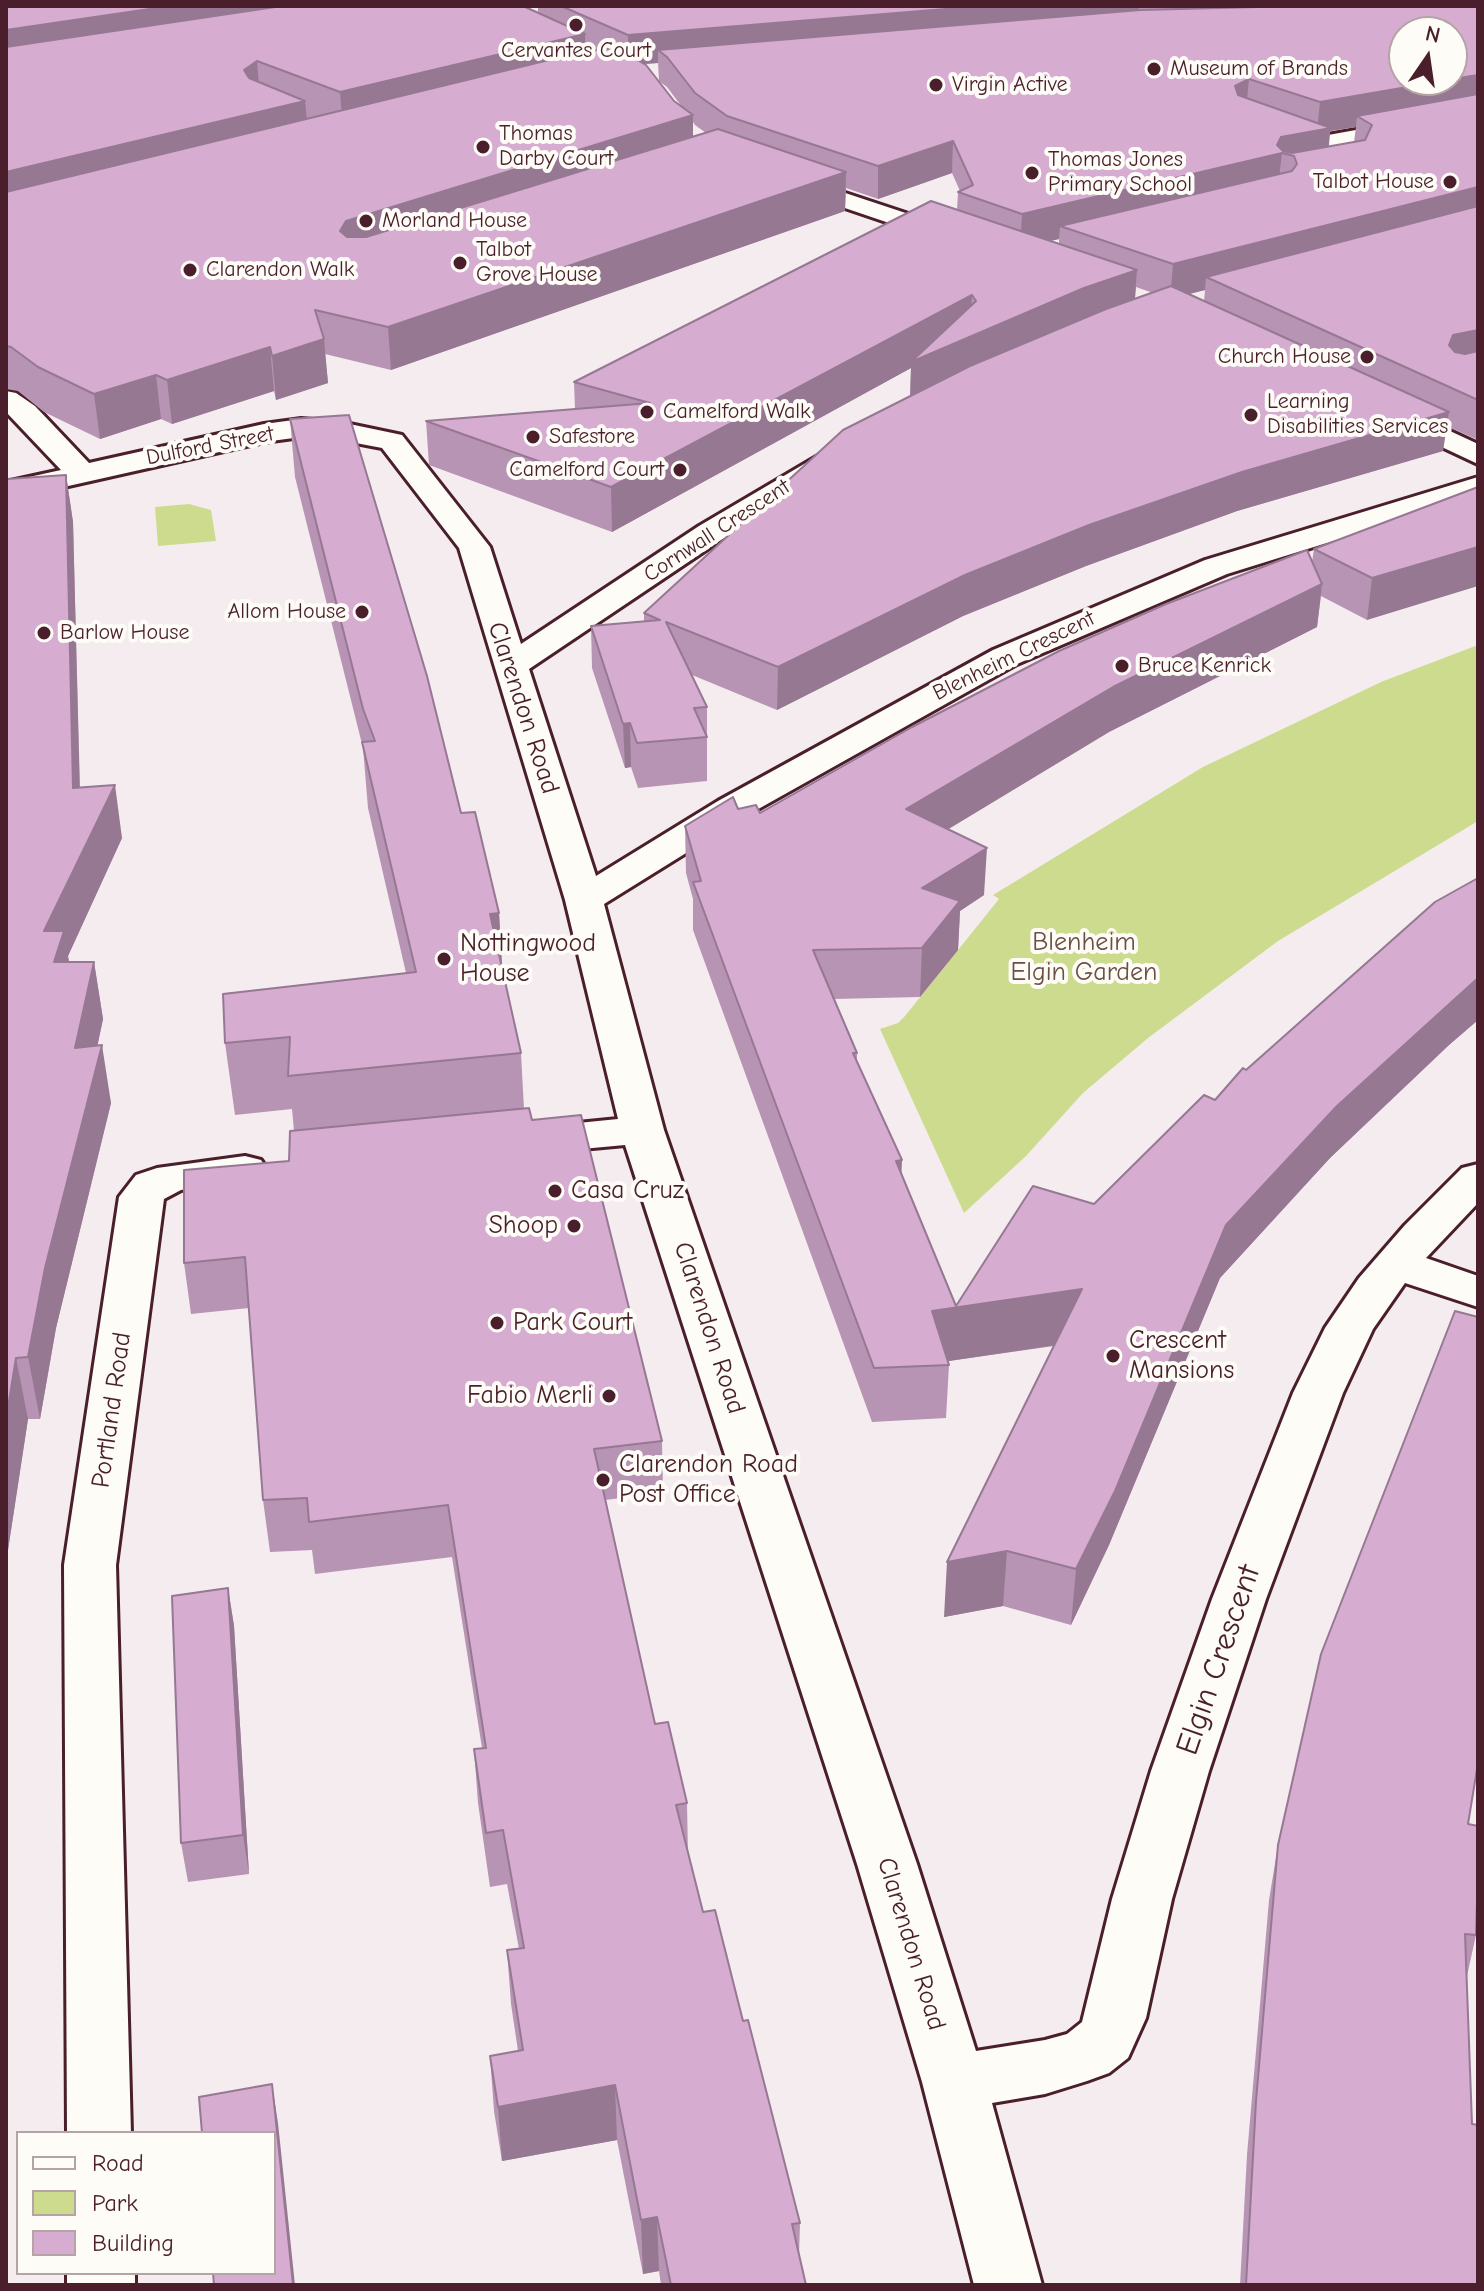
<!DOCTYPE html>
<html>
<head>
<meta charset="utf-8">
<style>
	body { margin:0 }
	#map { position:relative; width:1484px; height:2291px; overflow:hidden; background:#f5ecef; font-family:"Comic Neue",sans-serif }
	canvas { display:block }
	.frame { position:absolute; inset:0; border:8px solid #4a1f2b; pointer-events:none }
	.legend { position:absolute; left:16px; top:2131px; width:260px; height:144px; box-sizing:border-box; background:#fdfcf7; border:2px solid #b5a4a5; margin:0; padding:10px 14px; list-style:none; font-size:24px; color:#4a1f2b }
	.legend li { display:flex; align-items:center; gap:16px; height:40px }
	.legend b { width:40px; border:2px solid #b5a4a5 }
	.north { position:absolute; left:1388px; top:16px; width:80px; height:80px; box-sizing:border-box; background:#fdfcf7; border:2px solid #b5a4a5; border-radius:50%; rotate:13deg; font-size:22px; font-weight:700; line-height:32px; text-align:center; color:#4a1f2b }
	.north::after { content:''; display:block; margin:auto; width:28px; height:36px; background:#4a1f2b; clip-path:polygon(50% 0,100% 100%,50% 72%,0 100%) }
</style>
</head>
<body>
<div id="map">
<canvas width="1484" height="2291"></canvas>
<div class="frame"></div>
<ul class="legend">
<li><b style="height:10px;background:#fdfcf7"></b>Road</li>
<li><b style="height:22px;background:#cddb8e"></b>Park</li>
<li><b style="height:22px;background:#d6acd1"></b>Building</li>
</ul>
<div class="north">N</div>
</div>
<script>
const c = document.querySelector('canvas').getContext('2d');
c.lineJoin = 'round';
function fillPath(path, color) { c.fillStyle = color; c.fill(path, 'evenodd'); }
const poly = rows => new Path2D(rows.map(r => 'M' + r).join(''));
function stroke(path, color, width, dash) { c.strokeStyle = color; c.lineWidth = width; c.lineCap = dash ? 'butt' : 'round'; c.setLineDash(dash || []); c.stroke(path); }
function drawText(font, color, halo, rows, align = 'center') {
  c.font = font + ' "Comic Neue",sans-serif'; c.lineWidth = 8; c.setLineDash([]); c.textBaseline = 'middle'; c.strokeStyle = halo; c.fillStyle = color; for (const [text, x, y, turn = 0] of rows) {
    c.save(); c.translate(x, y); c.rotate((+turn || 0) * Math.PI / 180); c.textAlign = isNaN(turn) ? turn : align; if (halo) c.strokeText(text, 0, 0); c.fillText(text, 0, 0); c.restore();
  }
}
fillPath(poly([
	[189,504,211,510,216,541,158,546,155,507],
	[1478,645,1478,821,1278,941,1148,1038,1083,1093,1026,1156,964,1213,880,1029,898,1023,905,1016,999,899,993,895,1203,767,1381,682]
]), '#cddb8e');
const minor = poly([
	[1478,108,1478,122,1317,151,1309,149,1306,144,1309,139,1317,137,1478,108],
	[788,174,963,232,966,237,963,242,945,242,780,186,776,181,780,176,788,174],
	[6,391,16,393,35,406,89,463,264,424,301,419,340,422,402,435,490,547,521,644,699,526,821,454,831,451,841,454,846,460,841,466,721,540,529,669,596,876,718,801,993,650,1205,560,1478,477,1478,496,1227,574,1017,664,744,817,604,904,664,1130,917,1864,976,2051,1045,2040,1067,2034,1082,2022,1112,1899,1151,1771,1212,1599,1293,1393,1325,1328,1359,1278,1405,1225,1462,1168,1478,1164,1478,1203,1426,1258,1478,1276,1478,1307,1405,1283,1373,1329,1343,1393,1266,1599,1209,1771,1172,1899,1146,2018,1128,2058,1109,2073,1087,2081,1045,2094,992,2103,1042,2285,974,2285,922,2082,857,1864,625,1145,528,1154,512,1150,506,1141,512,1132,528,1128,618,1119,565,900,459,548,382,448,340,440,301,437,264,442,6,500,6,482,61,470,6,412,6,391],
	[1392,404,1478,444,1478,464,1382,419,1378,413,1382,407,1392,404],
	[245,1156,261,1160,267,1169,261,1178,181,1190,164,1199,116,1565,131,2133,67,2133,64,1565,119,1197,136,1175,157,1168,245,1156],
	[67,2273,135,2273,135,2285,67,2285,67,2273]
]);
stroke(minor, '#4a1f2b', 6);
fillPath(minor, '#fdfcf7');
fillPath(poly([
	[6,6,538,13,538,6,1478,6,1478,440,1446,426,1443,451,1237,511,1086,566,963,616,777,710,692,675,707,707,707,781,638,788,631,767,625,768,592,668,591,626,644,621,644,613,910,396,911,368,612,532,429,465,426,421,575,409,574,382,957,210,958,192,960,191,952,173,878,199,846,188,845,211,391,370,325,354,328,383,276,400,274,391,172,424,161,419,100,439,44,412,18,391,6,389],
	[585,46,594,50,585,51],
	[658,63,659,81,667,87,682,107,674,101,645,64],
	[693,122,695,125,706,133,693,136],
	[1356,127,1354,142,1329,147,1330,131],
	[1059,239,1059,244,1050,241],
	[1136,287,1153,293,1135,299],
	[1205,290,1204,301,1188,294],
	[290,419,461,813,499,913,502,967,521,1053,524,1109,532,1120,662,1441,663,1493,605,1500,655,1724,687,1803,688,1853,703,1912,743,2021,800,2223,799,2256,806,2285,661,2285,659,2271,643,2274,617,2140,502,2161,494,2111,490,2056,518,2051,511,2004,507,1950,519,1949,507,1884,490,1887,478,1803,474,1749,482,1748,452,1557,315,1574,312,1550,270,1552,263,1500,249,1308,191,1314,184,1263,289,1161,294,1131,292,1109,235,1115,225,1043,406,973,368,808,363,748,295,477],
	[66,475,73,522,80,788,122,838,68,956,69,962,94,962,103,1019,97,1046,111,1103,56,1328,40,1419,28,1419,6,1563,6,503],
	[1478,487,1367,620,1321,596,1317,627,1109,732,948,829,984,895,960,911,958,950,920,997,834,999,857,1053,857,1062,901,1175,956,1306,1094,1204,1215,1100,1246,1070,1478,878,1478,1020,1449,1045,1330,1158,1220,1278,1109,1545,1071,1625,1003,1606,944,1617,1054,1346,948,1361,949,1365,946,1418,872,1422,693,930,693,899,686,873,685,826,738,809,760,813,1312,562,1314,549],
	[228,1588,234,1626,249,1874,188,1882,181,1843],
	[1468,1824,1476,1935,1467,1976,1477,2285,1240,2285,1247,2155,1269,1900,1278,1845]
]), '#b894b4');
fillPath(poly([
	[170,6,373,6,6,66,6,30],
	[982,6,1139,6,1138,22,667,57,658,50,658,63,628,65,628,35],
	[585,34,586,69,343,129,340,92],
	[257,61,260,97,244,70],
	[1478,75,1478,102,1357,116,1356,127,1330,131,1327,161,1294,156,1282,153,1278,186,1060,226,1059,239,1020,248,1022,214,1277,145,1281,137,1317,131,1320,102],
	[1249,79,1246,110,1232,117,1235,86],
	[305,101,309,138,6,213,6,172],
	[693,115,693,153,344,272,340,231,346,221],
	[953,141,952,173,878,199,878,166],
	[846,172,845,211,391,370,388,327],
	[1478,187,1478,219,1206,277,1205,290,1170,299,1173,264],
	[1137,270,1134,310,910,404,911,368,612,532,611,487,972,295,970,336,1084,288],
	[1478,330,1478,365,1448,372,1449,345,1453,335],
	[324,339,328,383,276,400,272,356],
	[270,347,274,391,172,424,167,380],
	[156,375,161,419,100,439,94,394],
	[1449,412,1443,451,1237,511,1086,566,963,616,777,710,778,667,965,575,1089,525,1242,472],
	[66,475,73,522,81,842,73,788],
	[1478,547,1478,586,1367,620,1372,578],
	[1322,584,1317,627,1109,732,904,856,906,809,1113,687],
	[630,723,631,767,625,768,623,724],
	[115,785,122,838,68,956,73,987,64,1019,44,931],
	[987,848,984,895,960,911,958,950,920,997,922,948,922,888],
	[499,913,503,982,490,914],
	[94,962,103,1019,85,1106,75,1048],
	[1478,978,1478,1020,1449,1045,1330,1158,1220,1278,1109,1545,1071,1625,1076,1569,1226,1225,1337,1106],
	[102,1045,111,1103,56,1328,40,1419,28,1357,45,1268],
	[902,1160,900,1212,896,1161],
	[1082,1289,1077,1342,929,1364,932,1311],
	[16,1358,28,1419,6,1563,6,1420],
	[1007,1551,1003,1606,944,1617,947,1562],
	[228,1588,234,1626,249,1874,243,1835],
	[272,2084,278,2123,295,2285,293,2285],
	[615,2085,617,2140,502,2161,498,2107],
	[657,2217,659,2271,643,2274,641,2220]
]), '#967892');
const building = poly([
	[6,6,170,6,6,30,6,6],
	[282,6,523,6,585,34,340,92,257,61,244,70,249,78,305,101,6,172,6,47,282,6],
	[561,6,982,6,628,35,561,6],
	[1298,6,1478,6,1478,75,1452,79,1452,32,1404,32,1404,80,1448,80,1320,102,1249,79,1235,86,1238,95,1331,128,1281,137,1277,145,1283,151,1292,153,1365,140,1372,125,1357,116,1478,94,1478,187,1173,264,1060,226,1292,171,1297,164,1294,156,1282,153,1022,214,958,192,973,185,953,141,878,166,727,116,695,93,667,57,658,50,1140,10,1298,6],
	[617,48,646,65,674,101,693,115,346,221,340,231,347,237,366,237,718,129,846,172,388,327,315,310,324,339,272,356,270,347,167,380,156,375,94,394,38,367,11,347,6,346,6,192,586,51,617,48],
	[931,201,1137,270,1084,288,911,362,976,301,972,295,611,487,426,421,650,403,574,382,931,201],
	[1478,206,1478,330,1453,335,1449,345,1455,352,1465,354,1478,351,1478,400,1206,277,1478,206],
	[1171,286,1449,412,1242,472,1089,525,965,575,778,667,666,622,707,707,694,708,707,737,637,743,630,723,623,724,591,626,660,620,644,613,843,430,970,366,1106,309,1171,286],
	[349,415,427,676,461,813,475,812,499,913,490,914,521,1053,288,1076,290,1037,225,1043,223,994,416,972,362,742,375,741,363,709,290,419,349,415],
	[66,475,73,788,115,785,44,931,64,931,54,962,94,962,75,1048,102,1045,45,1268,28,1357,16,1358,6,1420,7,479,66,475],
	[1478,487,1478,547,1372,578,1314,549,1478,487],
	[1307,550,1322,584,1113,687,906,809,987,848,922,888,960,901,922,948,813,950,857,1053,853,1053,902,1160,896,1161,956,1306,1033,1186,1094,1204,1204,1095,1215,1100,1243,1068,1246,1070,1435,902,1478,878,1478,978,1337,1106,1226,1225,1115,1491,1076,1569,1007,1551,947,1562,1082,1289,932,1311,949,1365,874,1368,693,882,701,881,685,826,733,797,738,809,756,805,760,813,912,727,1059,651,1166,604,1307,550],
	[529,1108,532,1120,581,1115,662,1441,594,1449,655,1724,668,1722,687,1803,676,1805,703,1912,715,1910,743,2021,748,2020,800,2223,792,2224,806,2285,671,2285,657,2217,641,2220,615,2085,498,2107,490,2056,523,2050,507,1950,524,1948,503,1830,486,1833,474,1749,486,1748,448,1505,309,1522,307,1498,263,1500,245,1257,184,1263,184,1170,289,1161,290,1131,529,1108],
	[1455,1311,1478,1317,1478,1763,1468,1824,1478,1826,1478,1865,1476,1935,1465,1934,1472,2124,1478,2125,1478,2265,1477,2285,1246,2285,1256,2101,1278,1845,1321,1654,1455,1311],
	[228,1588,243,1835,181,1843,172,1596,228,1588],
	[272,2084,293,2285,214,2285,213,2273,274,2273,274,2133,202,2133,199,2097,272,2084]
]);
fillPath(building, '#d6acd1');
stroke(building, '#967892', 2);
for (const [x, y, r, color] of [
	[576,25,8,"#4a1f2b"],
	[1154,69,8,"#4a1f2b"],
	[936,85,8,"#4a1f2b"],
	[483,147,8,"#4a1f2b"],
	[1032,173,8,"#4a1f2b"],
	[1450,182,8,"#4a1f2b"],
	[366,221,8,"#4a1f2b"],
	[460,263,8,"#4a1f2b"],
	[190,270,8,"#4a1f2b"],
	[1367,357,8,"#4a1f2b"],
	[647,412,8,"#4a1f2b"],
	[1251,415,8,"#4a1f2b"],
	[533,437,8,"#4a1f2b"],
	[680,470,8,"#4a1f2b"],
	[362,612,8,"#4a1f2b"],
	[44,633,8,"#4a1f2b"],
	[1122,666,8,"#4a1f2b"],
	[444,959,8,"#4a1f2b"],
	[555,1191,8,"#4a1f2b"],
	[574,1226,8,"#4a1f2b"],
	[497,1323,8,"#4a1f2b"],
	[1113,1356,8,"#4a1f2b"],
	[609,1396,8,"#4a1f2b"],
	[603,1480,8,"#4a1f2b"]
]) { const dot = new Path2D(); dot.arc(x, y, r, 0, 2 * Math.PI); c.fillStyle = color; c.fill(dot); stroke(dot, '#fdfcf7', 3); }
drawText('22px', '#4a1f2b', '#fdfcf7', [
	["Cervantes Court",576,51,"center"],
	["Museum of Brands",1170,69],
	["Virgin Active",952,85],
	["Thomas",499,134],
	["Darby Court",499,159],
	["Thomas Jones",1048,160],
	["Primary School",1048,185],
	["Talbot House",1434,182,"right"],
	["Morland House",382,221],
	["Talbot",476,250],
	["Grove House",476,275],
	["Clarendon Walk",206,270],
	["Church House",1351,357,"right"],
	["Learning",1267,402],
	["Disabilities Services",1267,427],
	["Camelford Walk",663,412],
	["Safestore",549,437],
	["Camelford Court",664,470,"right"],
	["Allom House",346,612,"right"],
	["Barlow House",60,633],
	["Bruce Kenrick",1138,666]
], 'left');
drawText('22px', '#4a1f2b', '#fdfcf7', [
	["Dulford Street",210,446,-11],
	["Cornwall Crescent",717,531,-33],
	["Blenheim Crescent",1014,656,-26]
]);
drawText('26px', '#4a1f2b', '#fdfcf7', [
	["Clarendon Road",523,708,72],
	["Clarendon Road",709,1328,72],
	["Portland Road",112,1410,-82],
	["Clarendon Road",911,1944,73]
]);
drawText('26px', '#6b4e44', '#fdfcf7', [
	["Blenheim",1084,943],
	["Elgin Garden",1084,973]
]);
drawText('26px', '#4a1f2b', '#fdfcf7', [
	["Nottingwood",460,944],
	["House",460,974],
	["Casa Cruz",571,1191],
	["Shoop",558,1226,"right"],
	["Park Court",513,1323],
	["Crescent",1129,1341],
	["Mansions",1129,1371],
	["Fabio Merli",593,1396,"right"],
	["Clarendon Road",619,1465],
	["Post Office",619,1495]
], 'left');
drawText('32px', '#4a1f2b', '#fdfcf7', [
	["Elgin Crescent",1219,1660,-71]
]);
</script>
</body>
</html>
